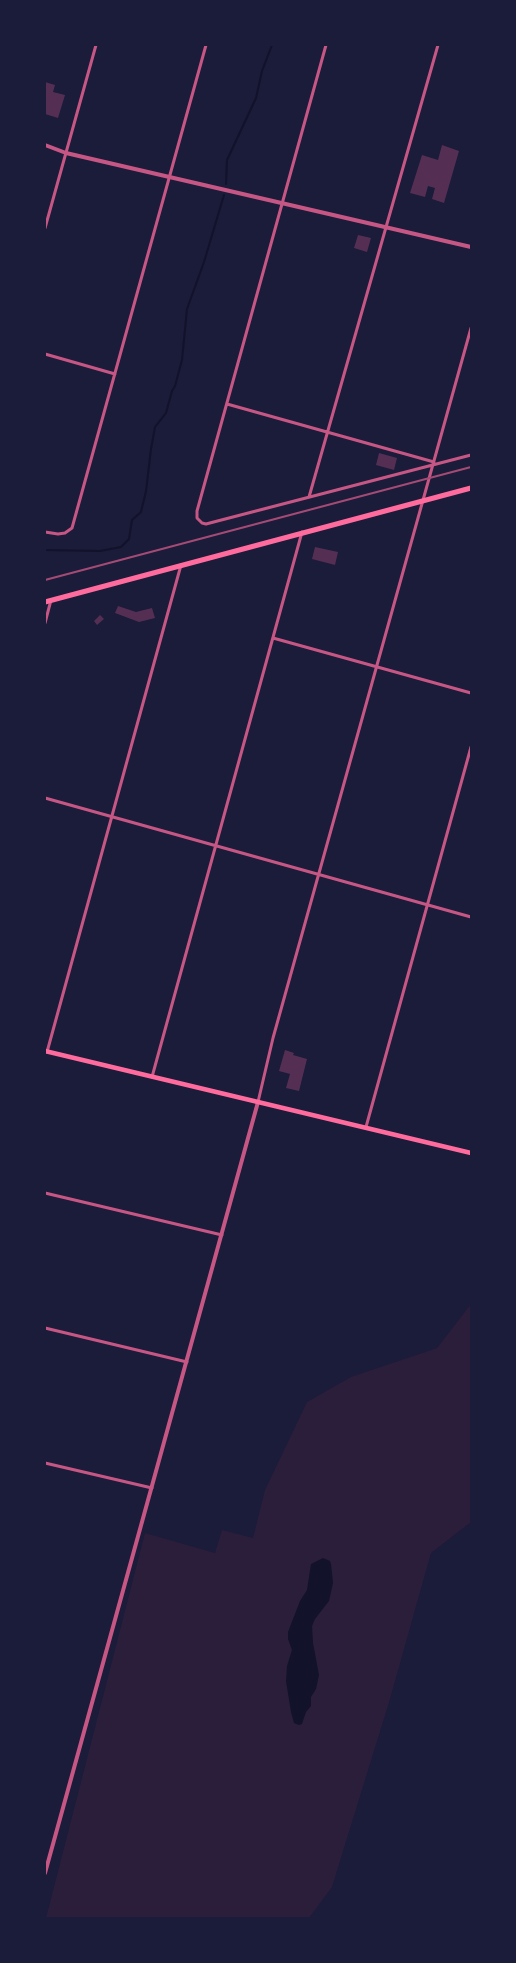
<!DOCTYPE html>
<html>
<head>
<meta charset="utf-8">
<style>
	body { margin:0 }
	#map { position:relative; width:516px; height:1963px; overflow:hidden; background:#1b1b3a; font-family:"Exo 2",sans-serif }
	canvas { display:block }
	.frame { position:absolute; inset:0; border:46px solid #1b1b3a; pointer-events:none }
</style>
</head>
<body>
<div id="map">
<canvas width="516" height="1963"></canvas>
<div class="frame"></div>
</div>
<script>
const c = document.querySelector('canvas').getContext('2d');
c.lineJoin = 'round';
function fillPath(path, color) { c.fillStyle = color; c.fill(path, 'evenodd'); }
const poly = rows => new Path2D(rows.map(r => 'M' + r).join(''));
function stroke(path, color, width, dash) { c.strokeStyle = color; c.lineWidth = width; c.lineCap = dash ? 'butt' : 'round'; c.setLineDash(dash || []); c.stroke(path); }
fillPath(poly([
	[471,1304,471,1522,431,1553,390,1699,332,1887,309,1918,46,1918,145,1533,215,1553,222,1530,253,1538,265,1490,307,1402,351,1377,437,1348]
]), '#2a1e3b');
fillPath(poly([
	[323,1558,330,1561,331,1564,333,1583,329,1601,315,1619,312,1626,313,1643,319,1675,316,1689,311,1697,311,1706,306,1712,302,1724,299,1725,294,1723,291,1712,286,1681,287,1666,292,1650,288,1639,288,1632,300,1601,307,1590,311,1564]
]), '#12122b');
stroke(poly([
	[226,184,227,160,256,98,262,71,272,45],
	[45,550,100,551,121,547,129,539,132,520,141,512,146,491,151,449,155,427,166,413,172,391,175,386,182,360,187,309,204,262,224,195]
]), '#12122b', 2);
fillPath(poly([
	[45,82,55,85,53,92,65,95,58,118,45,114],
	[442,145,459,151,444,203,432,199,435,188,428,186,425,197,410,193,422,155,438,160],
	[358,235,371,238,367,252,354,248],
	[379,453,397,458,394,470,376,465],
	[315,547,338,552,335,565,312,559],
	[118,606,136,612,152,608,155,618,139,622,115,613],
	[100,615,104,619,97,625,94,621],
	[285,1050,294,1053,293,1055,307,1059,299,1091,286,1088,290,1074,279,1071]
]), '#542f53');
stroke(poly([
	[326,45,197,511,197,518,202,523,206,524,471,455],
	[45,228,96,45],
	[45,354,115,374],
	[227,404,434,462],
	[309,497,438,45],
	[45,532,58,534,65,533,72,528,206,45],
	[45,623,51,600],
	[273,638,471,693],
	[45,798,471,917],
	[47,1052,181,565],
	[152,1077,302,532],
	[258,1102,273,1038,471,328],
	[366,1127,471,747],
	[45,1193,222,1235],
	[45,1328,187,1362],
	[45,1463,152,1488]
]), '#c65784', 3);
stroke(poly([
	[45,145,66,153,471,247],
	[45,1873,258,1102]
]), '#c65784', 4);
stroke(poly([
	[45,1051,471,1153]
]), '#ff6b9d', 4.5);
stroke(poly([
	[45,602,471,488]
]), '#ff6b9d', 5);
stroke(poly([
	[45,580,471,467]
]), '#a44b75', 2);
</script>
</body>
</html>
